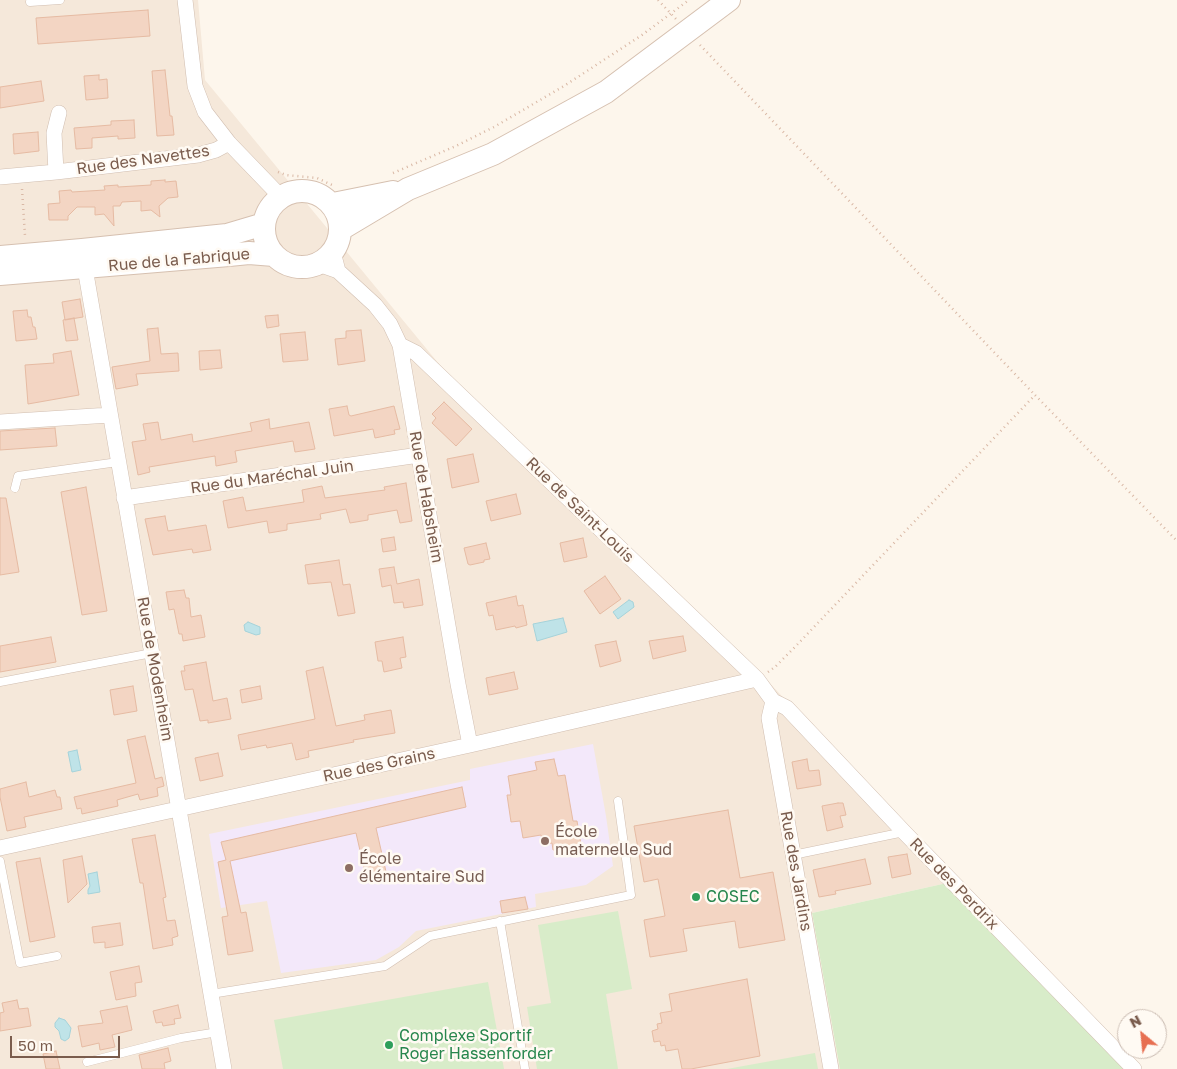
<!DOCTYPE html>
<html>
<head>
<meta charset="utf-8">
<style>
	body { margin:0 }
	#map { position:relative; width:1177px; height:1069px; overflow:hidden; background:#fdf6ec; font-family:"Golos Text",sans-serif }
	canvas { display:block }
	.north { position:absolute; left:1117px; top:1009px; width:50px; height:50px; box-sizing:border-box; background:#fffaf3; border:1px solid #cabbb1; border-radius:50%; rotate:332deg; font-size:14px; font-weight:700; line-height:20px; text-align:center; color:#7a5c4d }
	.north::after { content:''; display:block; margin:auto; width:18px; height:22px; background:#e76f51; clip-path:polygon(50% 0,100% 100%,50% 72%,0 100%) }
	.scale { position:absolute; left:10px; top:1036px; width:110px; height:22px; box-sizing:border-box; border:2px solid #7a5c4d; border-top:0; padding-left:6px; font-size:15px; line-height:18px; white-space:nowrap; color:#7a5c4d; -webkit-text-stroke:4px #fffaf3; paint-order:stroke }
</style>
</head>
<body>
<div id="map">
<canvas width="1177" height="1069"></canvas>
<div class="north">N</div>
<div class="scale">50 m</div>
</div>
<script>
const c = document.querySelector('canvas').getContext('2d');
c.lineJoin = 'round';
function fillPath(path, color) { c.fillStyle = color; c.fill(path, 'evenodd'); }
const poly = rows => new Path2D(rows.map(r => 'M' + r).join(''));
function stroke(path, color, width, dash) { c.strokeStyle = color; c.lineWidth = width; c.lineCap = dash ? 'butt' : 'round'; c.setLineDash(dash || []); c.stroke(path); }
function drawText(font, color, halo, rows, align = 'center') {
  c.font = font + ' "Golos Text",sans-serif'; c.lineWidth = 5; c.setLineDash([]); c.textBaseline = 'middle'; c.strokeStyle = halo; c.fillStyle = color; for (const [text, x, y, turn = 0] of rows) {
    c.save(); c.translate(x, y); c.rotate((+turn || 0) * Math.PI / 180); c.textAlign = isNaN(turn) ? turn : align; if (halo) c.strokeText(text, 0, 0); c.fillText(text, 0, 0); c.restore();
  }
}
fillPath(poly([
	[0,0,198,0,205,80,444,370,762,675,956,881,812,913,840,1069,0,1069]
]), '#f5e8da');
fillPath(poly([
	[593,744,606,816,613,866,586,885,535,894,536,907,416,931,399,947,376,960,281,973,267,901,221,908,209,834,470,780,470,769]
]), '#f3e8fa');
fillPath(poly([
	[956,881,1128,1069,840,1069,812,913],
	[618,911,632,989,606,994,618,1069,537,1069,527,1007,551,1003,538,925],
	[488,982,504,1069,283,1069,274,1020],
	[815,1053,818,1069,727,1069]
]), '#d8ecc9');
const water = poly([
	[629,600,633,602,634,607,618,619,613,612,629,600],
	[563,618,567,632,537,641,533,624,563,618],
	[248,622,260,627,260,634,256,635,245,631,244,625,248,622],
	[77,750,81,770,72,772,68,752,77,750],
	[97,872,100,892,88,894,88,890,90,886,88,874,97,872],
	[59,1018,65,1020,71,1028,69,1038,65,1041,61,1039,59,1031,55,1027,55,1023,59,1018]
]);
fillPath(water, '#bfe3e8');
stroke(water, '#a5d3da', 1);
const building = poly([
	[148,10,150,36,38,44,36,18,148,10],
	[165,70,170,116,172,116,174,135,157,136,152,71,165,70],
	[99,75,99,80,107,79,108,98,86,100,84,76,99,75],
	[41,81,44,101,0,108,0,87,41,81],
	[134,120,135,138,118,139,118,136,92,138,92,148,76,149,74,128,111,125,111,121,134,120],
	[38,132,39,151,14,154,13,134,38,132],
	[165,180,165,182,176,181,178,197,168,198,159,206,160,217,151,210,141,211,141,201,122,202,120,206,113,206,114,226,104,214,95,215,95,207,77,207,68,216,68,220,49,220,48,204,60,203,59,191,71,190,72,192,105,190,104,186,118,185,118,187,151,185,151,181,165,180],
	[80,299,83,317,65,320,62,302,80,299],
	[27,310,28,317,31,317,33,327,35,327,37,339,16,341,13,311,27,310],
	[278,315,279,326,267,328,265,316,278,315],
	[74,318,78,340,66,341,63,320,74,318],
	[158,328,161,354,178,353,179,371,136,374,138,385,116,389,112,367,150,361,147,329,158,328],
	[361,330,365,361,338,365,335,339,346,338,346,331,361,330],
	[305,332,308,360,283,362,280,334,305,332],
	[220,350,222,368,200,370,199,351,220,350],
	[71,351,79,395,28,404,25,365,54,363,53,354,71,351],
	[444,402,472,429,456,446,432,423,436,418,432,414,444,402],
	[347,406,349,415,351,416,394,406,400,429,394,430,395,434,375,438,373,429,334,436,329,409,347,406],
	[269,419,270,429,309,422,315,449,295,452,293,441,235,451,237,462,216,466,215,456,149,467,150,472,138,475,132,442,146,440,143,424,158,422,161,440,192,434,193,442,252,431,250,423,269,419],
	[55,428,57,446,0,450,0,431,55,428],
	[473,454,479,482,452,488,447,459,473,454],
	[406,483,412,521,400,523,397,510,368,515,368,520,350,523,346,509,320,514,321,519,287,524,287,530,269,533,267,521,228,528,223,501,243,497,246,511,304,502,302,490,322,486,325,498,385,490,384,487,406,483],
	[86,487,107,611,82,615,61,492,86,487],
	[516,494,521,514,491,521,486,501,516,494],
	[0,498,6,498,19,572,0,575,0,498],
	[165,516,168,531,206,525,211,550,193,553,192,549,153,555,145,519,165,516],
	[394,537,396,550,383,552,381,539,394,537],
	[583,538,587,557,564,562,560,543,583,538],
	[486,543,490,559,484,560,484,562,470,565,468,564,464,548,486,543],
	[339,560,343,585,350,584,355,613,338,616,331,582,308,584,305,565,339,560],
	[394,567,397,584,419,579,423,605,404,608,403,602,394,603,391,585,382,587,379,569,394,567],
	[605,576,621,599,600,614,584,591,605,576],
	[184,590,186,598,189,598,191,617,201,615,205,637,183,641,182,634,179,634,174,609,169,610,166,592,184,590],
	[516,596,518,606,523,605,527,625,516,628,515,626,496,630,493,615,489,616,486,603,516,596],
	[683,636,686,651,653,659,649,641,683,636],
	[51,637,56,662,0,672,0,646,51,637],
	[403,637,406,657,400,658,402,668,384,672,382,661,378,661,375,642,403,637],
	[616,641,621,661,600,667,595,645,616,641],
	[206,662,213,701,227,698,231,719,208,723,208,720,200,721,193,689,185,690,181,671,185,671,184,666,206,662],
	[323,667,336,726,365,720,364,715,391,710,395,733,353,740,354,742,308,751,309,757,296,760,292,743,267,748,266,745,241,750,238,735,315,719,306,671,323,667],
	[514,672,518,689,489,695,486,678,514,672],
	[133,686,137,711,114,715,110,690,133,686],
	[260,686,262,699,242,703,240,690,260,686],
	[145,736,155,779,162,777,164,786,157,788,158,796,140,800,138,794,117,800,118,806,82,814,81,808,77,809,74,797,136,783,127,740,145,736],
	[218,753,223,776,200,781,195,758,218,753],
	[554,759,558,776,565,775,573,821,577,821,581,845,553,850,552,843,543,845,541,835,523,838,520,821,511,822,507,795,511,795,508,776,537,770,535,762,554,759],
	[807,759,809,771,819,770,821,785,797,789,792,762,807,759],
	[26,782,29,797,55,790,57,797,60,797,62,809,24,817,26,827,7,831,0,797,0,789,26,782],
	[462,787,466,807,376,828,387,876,367,881,356,833,230,861,241,913,246,912,253,951,228,955,222,917,228,916,218,862,226,860,221,842,462,787],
	[838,803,843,803,846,815,840,816,843,827,827,831,822,806,838,803],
	[728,810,740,878,773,872,785,940,739,948,735,921,683,929,687,951,650,957,644,920,665,916,658,879,644,882,634,826,728,810],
	[155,835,166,897,163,898,167,921,175,920,178,936,172,938,173,945,153,949,143,883,140,883,132,839,155,835],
	[907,854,911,874,892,878,888,857,907,854],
	[82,856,87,884,68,903,63,860,82,856],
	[40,858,55,937,30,942,16,862,40,858],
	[865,859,871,884,835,891,836,894,819,897,813,870,865,859],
	[525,897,528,909,502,913,500,901,525,897],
	[120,923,123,945,105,948,105,942,94,943,92,927,120,923],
	[139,966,142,982,135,983,136,996,116,1000,110,972,139,966],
	[747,979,760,1056,691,1069,682,1069,678,1049,666,1051,665,1045,661,1046,660,1041,654,1042,652,1031,658,1029,657,1024,662,1023,660,1013,672,1011,669,994,747,979],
	[17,1000,19,1009,28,1008,31,1026,0,1031,0,1013,4,1012,2,1003,17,1000],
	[178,1005,181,1018,174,1019,175,1024,163,1026,162,1022,156,1023,153,1011,178,1005],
	[127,1006,132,1030,112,1035,115,1047,100,1050,99,1043,82,1047,78,1026,103,1023,100,1011,127,1006],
	[168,1048,171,1061,164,1063,165,1069,142,1069,139,1055,168,1048],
	[56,1051,60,1069,46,1069,43,1054,56,1051]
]);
fillPath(building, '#f3d5c3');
stroke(building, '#e6bba3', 1);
const service = poly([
	[30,2,60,0],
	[15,488,18,476,118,462],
	[0,682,152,653],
	[793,855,904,832],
	[0,861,20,963,57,956],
	[500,921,525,1069],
	[211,994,385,966,430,936,631,895,618,801],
	[87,1062,181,1038,218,1032]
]);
const minor = poly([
	[185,0,195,86,205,112,229,143,281,197],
	[56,172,54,133,59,113],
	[0,177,56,172,198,155,216,150,229,143],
	[333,252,338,271],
	[318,264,338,271,375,305,390,324,400,345,458,684,470,745],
	[85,268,224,1069],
	[400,345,416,353,757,679,773,701,769,718,831,1069],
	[0,422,110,415],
	[124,498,419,455],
	[773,701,787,708,904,832,1134,1069],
	[0,848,470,745,757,679]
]);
const secondary = poly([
	'264 229a38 38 0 1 1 76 0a38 38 0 1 1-76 0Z',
	[333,204,393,192],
	[341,229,408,189,493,154,606,92,729,0],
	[0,257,82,250,227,235,264,224],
	[0,274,229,255,249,253,274,255]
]);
stroke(service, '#d1beb0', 9);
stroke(minor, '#d1beb0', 16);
stroke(secondary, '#d6c0b0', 24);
stroke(poly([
	[658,0,676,19],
	[700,45,1035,395],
	[278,172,286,175,317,178,332,185],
	[393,173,456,146,494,127,564,86,642,35,689,0],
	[22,189,25,236],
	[768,672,775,667,794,648,1035,395,1177,541]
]), '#d9b8a5', 2.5, [1, 4]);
stroke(service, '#fff', 8);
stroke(minor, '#fff', 15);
stroke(secondary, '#fff', 22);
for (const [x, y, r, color] of [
	[545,841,5,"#8d6e63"],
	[349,868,5,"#8d6e63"],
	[696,897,5,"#2e9e5b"],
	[389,1045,5,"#2e9e5b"]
]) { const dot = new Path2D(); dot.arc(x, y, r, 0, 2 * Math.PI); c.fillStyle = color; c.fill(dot); stroke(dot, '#fffaf3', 2); }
drawText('16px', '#7a5c4d', '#fffaf3', [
	["Rue des Navettes",143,160,-8],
	["Rue de la Fabrique",179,260,-5],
	["Rue du Maréchal Juin",272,477,-8],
	["Rue de Habsheim",426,497,80],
	["Rue de Saint-Louis",580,510,44],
	["Rue de Modenheim",155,669,80],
	["Rue des Grains",379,765,-12],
	["Rue des Jardins",796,871,80],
	["Rue des Perdrix",954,884,46]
]);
drawText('16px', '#785e54', '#fffaf3', [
	["École",555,832],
	["maternelle Sud",555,850],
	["École",359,859],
	["élémentaire Sud",359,877]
], 'left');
drawText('16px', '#27864d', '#fffaf3', [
	["COSEC",706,897],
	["Complexe Sportif",399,1036],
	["Roger Hassenforder",399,1054]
], 'left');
</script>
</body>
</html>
